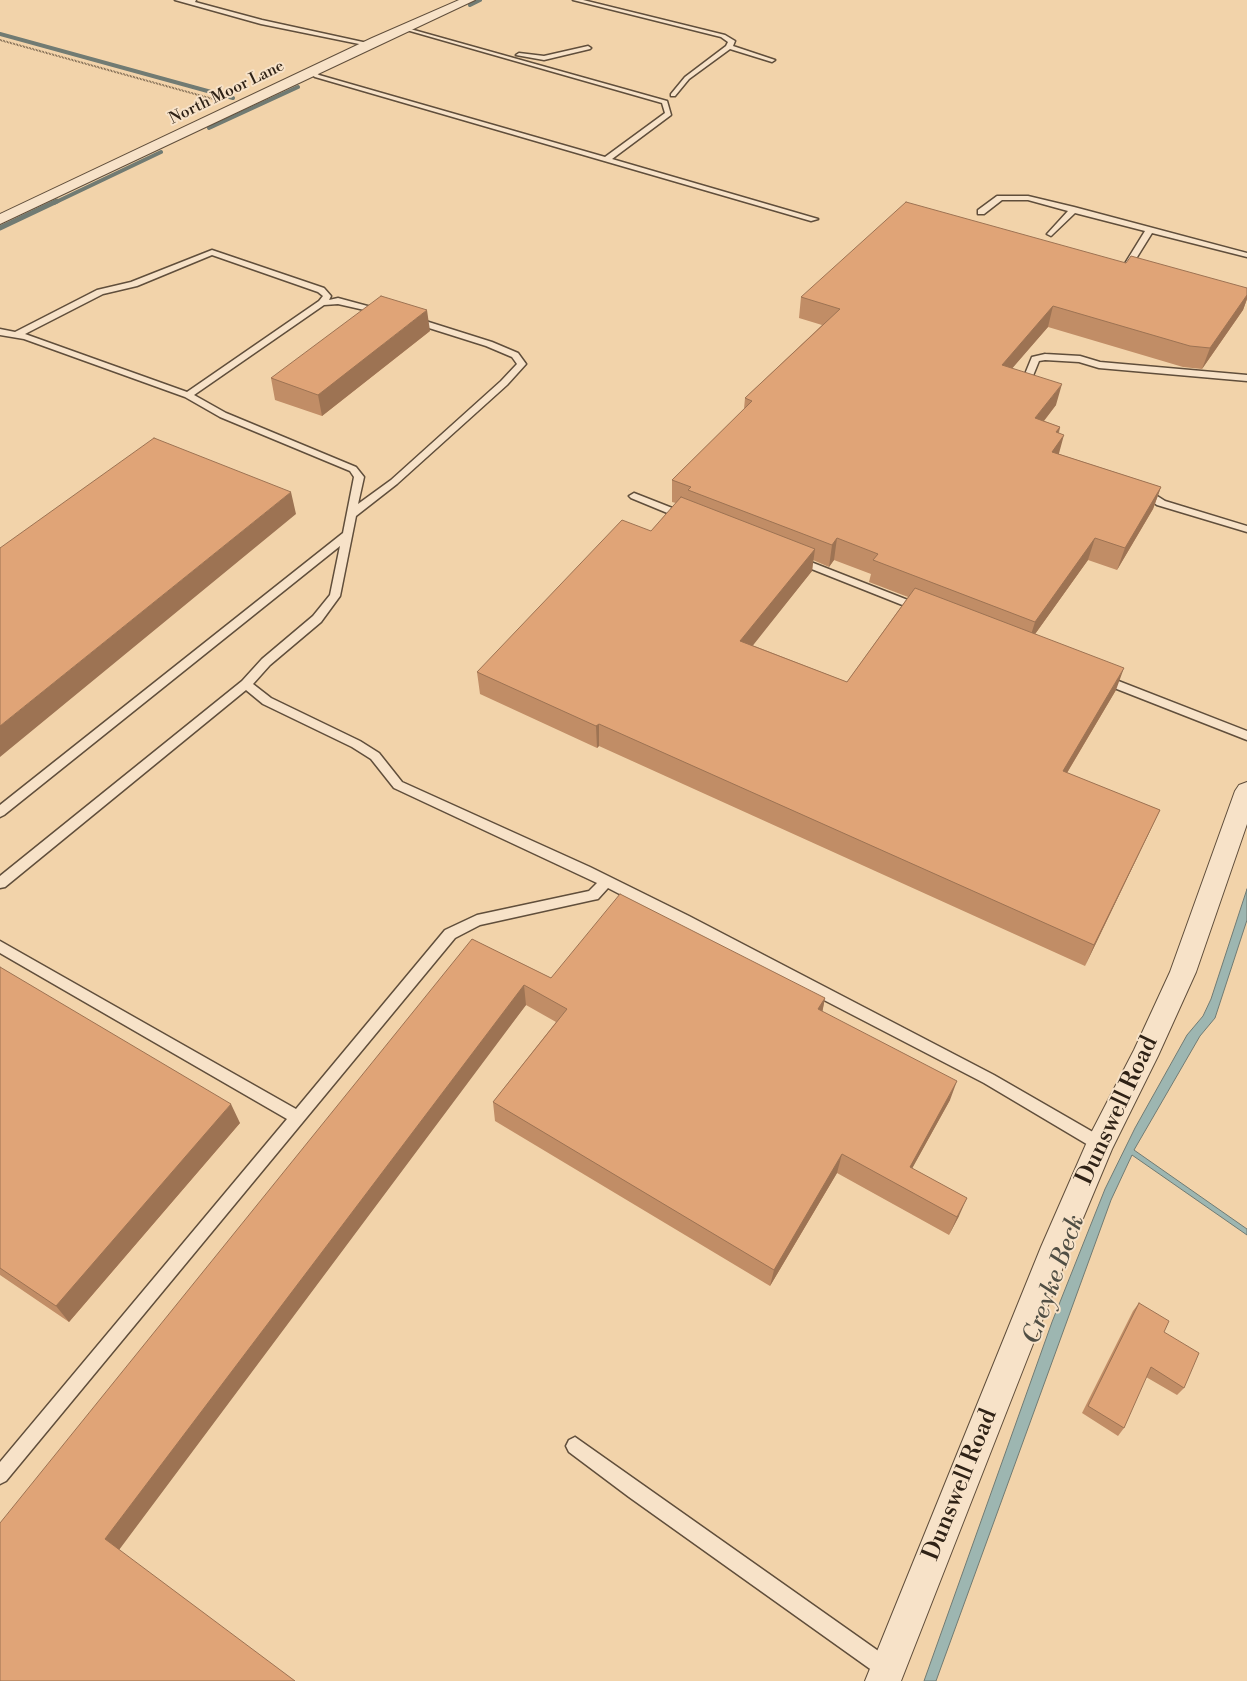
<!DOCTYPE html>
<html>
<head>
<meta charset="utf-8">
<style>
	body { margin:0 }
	canvas { display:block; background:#f2d3aa }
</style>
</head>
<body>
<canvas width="1247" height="1681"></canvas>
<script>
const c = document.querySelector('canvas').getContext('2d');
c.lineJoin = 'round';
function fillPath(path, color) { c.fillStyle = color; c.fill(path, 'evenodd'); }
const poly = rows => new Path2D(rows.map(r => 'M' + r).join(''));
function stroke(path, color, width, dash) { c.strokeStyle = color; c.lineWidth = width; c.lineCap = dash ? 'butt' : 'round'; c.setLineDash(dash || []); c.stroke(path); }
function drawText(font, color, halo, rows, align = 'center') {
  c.font = font + ' "Libre Bodoni",serif'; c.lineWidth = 4; c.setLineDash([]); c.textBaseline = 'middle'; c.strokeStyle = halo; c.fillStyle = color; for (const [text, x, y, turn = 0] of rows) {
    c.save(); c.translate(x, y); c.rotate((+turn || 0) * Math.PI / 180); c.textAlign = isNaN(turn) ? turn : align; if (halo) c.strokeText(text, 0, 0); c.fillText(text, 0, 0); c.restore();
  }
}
const water = poly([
	[1247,889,1247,920,1215,1018,1200,1036,1134,1150,1247,1229,1247,1235,1132,1155,1111,1200,936,1681,924,1681,1052,1322,1105,1189,1135,1128,1187,1035,1203,1016,1211,999,1247,889]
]);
fillPath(water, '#9db6b1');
stroke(water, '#717b73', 1);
stroke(poly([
	[470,5,480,0],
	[0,34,233,98],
	[209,128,298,87],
	[54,203,161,152]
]), '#717b73', 4);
stroke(poly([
	[0,228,57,201]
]), '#717b73', 5);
const service = poly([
	[175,0,196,0,195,2,262,20,372,44,369,46,261,24,175,0],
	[573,0,583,0,725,35,735,41,733,46,775,60,772,62,730,49,689,79,675,96,671,96,671,94,685,77,726,46,728,42,721,37,573,0],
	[403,27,667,101,671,115,612,159,818,219,811,221,315,77,308,72,313,71,319,75,605,157,665,113,662,103,403,29,403,27],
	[588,46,591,48,590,49,544,60,516,55,519,53,544,56,588,46],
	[997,196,1028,196,1074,207,1247,253,1247,257,1152,233,1129,270,1125,272,1121,270,1145,231,1075,213,1051,236,1047,234,1068,211,1028,200,1002,200,984,214,978,214,978,210,997,196],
	[212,250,324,288,331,296,329,300,338,298,386,311,382,314,338,304,324,305,194,395,226,413,356,467,364,477,358,504,391,480,501,381,517,364,512,357,486,346,410,322,410,318,416,318,492,342,518,353,526,364,507,385,397,484,356,516,340,596,321,622,270,665,253,684,271,698,360,741,379,753,402,782,590,867,689,916,994,1075,1105,1139,1107,1144,1105,1149,1100,1151,1095,1149,984,1083,608,888,598,899,593,900,480,925,455,938,6,1481,0,1484,0,1462,287,1119,0,953,0,941,296,1109,445,930,477,915,589,891,597,883,394,788,371,759,352,747,263,704,246,690,5,887,0,888,0,876,242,681,262,659,313,616,330,595,340,546,4,815,0,817,0,805,343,533,354,477,350,471,220,417,185,397,24,339,0,335,0,329,15,332,97,290,131,282,212,250],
	[212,255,318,292,323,296,319,301,187,392,25,334,103,294,137,286,212,255],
	[1045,354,1080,356,1100,362,1247,375,1247,381,1099,368,1079,362,1045,360,1039,361,1030,383,1017,385,1017,381,1023,379,1032,357,1045,354],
	[1143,487,1165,501,1247,526,1247,532,1157,505,1140,492,1140,488,1143,487],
	[634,493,690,515,691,517,690,519,682,519,631,498,629,496,634,493],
	[798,557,923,606,924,608,919,612,915,610,794,562,793,560,794,558,798,557],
	[1103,675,1247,731,1247,740,1099,682,1097,679,1099,676,1103,675],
	[575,1437,894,1662,896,1669,894,1676,887,1678,880,1676,629,1497,569,1452,566,1446,569,1440,575,1437]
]);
const minor = poly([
	[459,0,475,0,0,224,0,214,372,38,459,0],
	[1247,782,1247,824,1196,972,1158,1056,1112,1149,1071,1247,901,1681,865,1681,1041,1247,1090,1135,1134,1050,1170,972,1235,791,1239,785,1247,782]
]);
stroke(service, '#604e3b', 3);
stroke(minor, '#604e3b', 2);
stroke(poly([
	[0,40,213,99]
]), '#2f2216', 2, [0.5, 1]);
fillPath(service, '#f7e2c8');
fillPath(minor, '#f7e2c8');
fillPath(poly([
	[1126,263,1247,288,1247,299,1243,310,1202,369,1183,367,1048,327,1012,368,1056,405,1044,421,1060,427,1059,433,1059,454,1161,487,1153,509,1117,570,1088,560,1035,634,1116,690,1067,773,1160,810,1085,966,599,746,597,748,480,694,477,672,651,531,676,503,672,502,672,480,744,409,745,398,822,325,799,318,801,297],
	[813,560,829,567,834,560,871,574,869,582,908,597,847,682,752,645,812,571],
	[430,331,322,416,275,400,271,378],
	[472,939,551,978,825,998,822,1012,950,1100,912,1168,959,1216,949,1235,837,1173,770,1286,495,1121,493,1102,556,1022,526,1005,0,1681],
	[0,967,240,1123,69,1322,0,1275],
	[1139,1303,1184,1388,1177,1395,1146,1377,1124,1428,1118,1436,1082,1413,1133,1311]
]), '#c18d66');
fillPath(poly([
	[1247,295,1247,299,1243,310,1202,369,1210,348],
	[1053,306,1048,327,997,386,1002,365],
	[427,310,430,331,322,416,318,395],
	[1062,384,1056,405,1029,440,1035,418],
	[1060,427,1054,448,1064,435,1058,457,1046,473,1056,432],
	[1161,487,1153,509,1117,570,1125,548],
	[291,492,296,514,0,757,0,726],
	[837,538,834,560,829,567,832,545],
	[1095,538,1088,560,1028,644,1035,622],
	[815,549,812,571,739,663,740,641],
	[1124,668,1116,690,1055,793,1063,771],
	[599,724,599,746,597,748,596,726],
	[1160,810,1150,831,1085,966,1094,945],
	[524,985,526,1005,119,1550,105,1539],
	[825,998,821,1019,818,1009],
	[957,1081,950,1100,903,1185,910,1167],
	[231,1104,240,1123,69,1322,56,1306],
	[842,1154,837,1173,770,1286,774,1270],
	[967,1198,959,1216,949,1235,957,1217]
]), '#9d7353');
const building = poly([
	[906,202,1126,263,1131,256,1247,288,1247,295,1210,348,1190,346,1053,306,1002,365,1062,384,1035,418,1060,427,1056,432,1064,435,1052,452,1161,487,1125,548,1095,538,1035,622,873,560,878,554,837,538,832,545,688,490,691,487,672,480,752,401,745,398,840,309,801,297,906,202],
	[381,296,427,310,318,395,271,378,381,296],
	[154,438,291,492,0,726,0,548,154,438],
	[681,497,815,549,740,641,847,682,915,588,1124,668,1063,771,1160,810,1094,945,599,724,596,726,477,672,622,520,651,531,681,497],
	[620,894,825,998,818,1009,957,1081,910,1167,967,1198,957,1217,842,1154,774,1270,493,1102,567,1009,524,985,105,1539,295,1681,0,1681,0,1523,472,939,551,978,620,894],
	[0,967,231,1104,56,1306,0,1268,0,967],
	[1139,1303,1169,1321,1164,1332,1199,1353,1184,1388,1151,1367,1124,1428,1088,1406,1139,1303]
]);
fillPath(building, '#e0a477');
stroke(building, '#9d7353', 1);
drawText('16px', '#2f2216', '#f7e2c8', [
	["North Moor Lane",227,93,-26]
]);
drawText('24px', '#2f2216', '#f7e2c8', [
	["Dunswell Road",1118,1111,-65],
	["Dunswell Road",961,1485,-68]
]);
drawText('italic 25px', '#504e44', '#f7e2c8', [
	["Creyke Beck",1055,1280,-70]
]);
</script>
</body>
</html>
